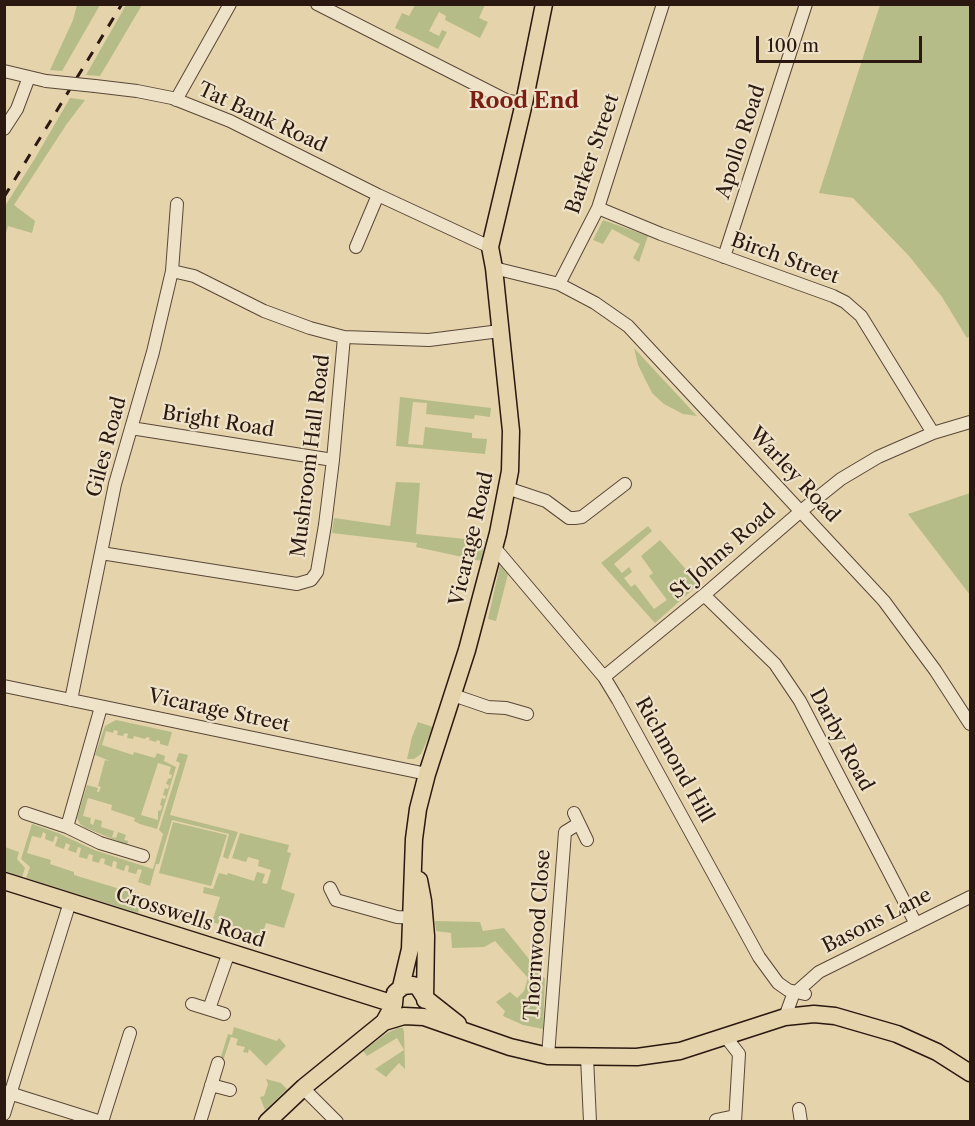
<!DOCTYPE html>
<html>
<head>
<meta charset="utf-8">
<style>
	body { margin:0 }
	#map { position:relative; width:975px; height:1126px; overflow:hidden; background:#e5d3ab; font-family:"Libre Caslon Text",serif }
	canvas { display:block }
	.frame { position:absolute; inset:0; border:6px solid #2a1811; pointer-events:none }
	.scale { position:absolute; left:756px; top:36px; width:166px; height:27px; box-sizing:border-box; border:3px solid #2a1811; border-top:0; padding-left:8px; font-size:18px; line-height:21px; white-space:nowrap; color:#2a1811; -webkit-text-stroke:4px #eee2c8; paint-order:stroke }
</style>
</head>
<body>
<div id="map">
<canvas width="975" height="1126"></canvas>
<div class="frame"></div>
<div class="scale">100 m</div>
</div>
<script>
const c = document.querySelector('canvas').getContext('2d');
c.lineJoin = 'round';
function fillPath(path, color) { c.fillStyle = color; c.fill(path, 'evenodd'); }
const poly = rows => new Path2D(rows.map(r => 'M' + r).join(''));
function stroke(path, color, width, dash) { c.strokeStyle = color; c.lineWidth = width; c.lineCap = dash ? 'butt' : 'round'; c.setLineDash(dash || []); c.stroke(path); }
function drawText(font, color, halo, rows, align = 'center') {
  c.font = font + ' "Libre Caslon Text",serif'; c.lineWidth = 4.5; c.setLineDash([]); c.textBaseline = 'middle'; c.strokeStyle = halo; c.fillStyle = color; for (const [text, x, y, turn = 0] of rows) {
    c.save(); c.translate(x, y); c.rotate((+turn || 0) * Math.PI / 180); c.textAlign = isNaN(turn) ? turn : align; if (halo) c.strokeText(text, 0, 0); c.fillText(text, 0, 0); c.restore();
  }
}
fillPath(poly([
	[77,5,100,5,62,71,50,70,73,20],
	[126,5,142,5,100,76,86,75],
	[415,5,485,5,479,18,488,22,480,38,445,20,446,16,439,12,429,31,439,36,442,30,447,32,438,49,395,28,402,13,409,16],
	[880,5,970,5,970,336,967,338,942,297,909,256,853,198,819,193],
	[70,98,85,100,66,125,14,205,35,221,32,233,8,226,5,237,5,206,34,160],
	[603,220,648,236,639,262,633,258,640,244,612,229,603,244,593,240],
	[634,348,697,416,683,414,664,404,652,393,638,365],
	[400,397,491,408,490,417,475,415,474,419,426,414,427,403,413,402,408,444,423,445,425,427,472,433,472,438,487,439,485,454,396,446],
	[396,482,420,483,416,534,485,541,481,561,416,547,417,543,332,533,334,518,390,526],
	[970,493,970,595,908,514],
	[648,526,652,531,614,564,622,573,629,567,632,572,624,578,631,587,635,584,654,609,667,600,649,576,653,573,641,556,660,540,699,584,655,623,601,563],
	[500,565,508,574,496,621,488,619],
	[116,720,172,732,168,746,160,744,160,741,157,740,156,742,149,740,150,738,147,737,145,739,134,736,133,739,127,738,128,734,125,733,123,736,117,735,118,731,114,730,113,733,106,731,102,745,133,755,134,752,155,758,157,753,165,756,164,761,176,767,157,829,140,824,134,821,135,818,111,810,112,805,88,798,83,816,91,818,90,823,93,825,95,819,102,821,101,827,114,831,112,837,116,838,118,832,126,835,124,840,128,841,127,845,86,828,80,824,77,818,87,785,98,788,97,792,99,792,101,787,98,786,105,760,110,761,95,755,105,726],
	[158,763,171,767,169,774,172,775,171,778,168,779,166,784,169,785,168,789,165,788,163,795,166,796,165,799,162,798,160,805,162,806,161,810,158,811,158,820,141,815],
	[418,722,433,727,421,754,414,759,407,759,412,737],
	[179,753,188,755,170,815,238,832,228,859,223,857,229,834,172,820,159,864,156,864,150,886,138,882,142,870,138,869,136,874,128,872,129,866,126,865,124,871,116,868,117,862,113,861,112,867,104,864,105,859,101,858,99,863,92,861,93,855,89,854,87,859,79,857,81,848,78,847,76,853,68,850,70,845,66,843,64,849,55,846,58,837,55,836,53,842,45,839,46,834,43,832,41,838,32,836,27,853,51,860,50,864,74,872,74,875,143,896,138,913,26,878,30,867,21,859,32,824,58,833,94,850,153,869,163,834,159,830,180,763,176,761],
	[173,822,227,835,211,886,159,873],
	[240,833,289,845,287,852,291,853,281,889,295,894,284,928,266,923,262,936,225,924,224,926,212,922,220,897,203,893,204,887,213,889,219,873,227,875,228,873,254,881,257,872,265,874,262,883,267,884,271,870,258,866,259,860,248,857,246,862,232,858],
	[5,847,19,852,17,859,25,868,22,877,5,871],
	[435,921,480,922,483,931,504,928,545,979,543,1029,523,1025,503,1016,505,1011,496,1002,510,992,517,998,524,991,528,978,495,941,484,947,452,948,451,933,436,931],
	[234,1027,277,1041,279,1038,286,1046,266,1066,249,1049,248,1053,243,1052,245,1047,236,1045,238,1039,231,1037,222,1064,219,1063,228,1034,232,1035],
	[398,1028,403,1028,404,1032,405,1069,399,1063,386,1077,375,1069,404,1050,397,1038,367,1056,363,1051,387,1033],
	[266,1079,281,1083,287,1089,265,1110,260,1097,264,1096,268,1084]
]), '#b6bc88');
const minor = poly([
	[317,4,508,101,524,103],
	[4,71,46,81],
	[95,86,137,91,172,98,230,121,378,195,490,247],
	[176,100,230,4],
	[4,129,17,109,29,77],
	[598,208,661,234,833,296,845,302,861,316,933,433],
	[356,247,378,195],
	[724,257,806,4],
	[494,268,559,284,595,303,628,326,884,601,935,670,970,724],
	[172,271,194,276,264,311,310,328,344,337,429,340,500,331],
	[559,284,598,208,663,4],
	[131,428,333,460],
	[507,488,546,501,569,518,575,518,582,517,625,484],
	[494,547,604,677,618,700,759,957,778,983,788,990,805,994],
	[101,553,297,584,311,580,317,572,325,525,333,460,344,337],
	[704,595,775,664,800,701,916,924],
	[604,677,704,595,801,511,841,479,878,457,933,433,970,422],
	[4,686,427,774],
	[453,695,488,707,506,708,527,714],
	[71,700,115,484,153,352,172,271,177,204],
	[25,813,67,827,100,843,143,856],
	[574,813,587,840],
	[67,827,101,707],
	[330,888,336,900,397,917,418,918],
	[192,1004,224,1014],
	[209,1009,229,952],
	[785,1017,793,995,819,972,970,897],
	[725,1036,739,1054,735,1122],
	[548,1056,565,832,578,824],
	[587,1057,590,1122],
	[211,1085,230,1090],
	[303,1088,337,1122],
	[6,1092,101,1122],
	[799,1109,801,1122],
	[4,1114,70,902],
	[716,1120,735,1116],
	[102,1122,130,1033],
	[200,1122,218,1063]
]);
const major = poly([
	[419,880,423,901,426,936,425,1000],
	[4,881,394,1004],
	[401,987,410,949,414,839,418,809,427,774,467,650,498,533,510,471,511,431,494,268,490,247,524,103,544,4],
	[384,1022,404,1016,424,1017,510,1047,548,1056,637,1057,680,1051,785,1017,814,1014,835,1016,897,1034,937,1052,970,1073],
	[267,1122,304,1087,384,1022,394,1004,395,993,403,986,413,985,418,987,425,998,458,1024]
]);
stroke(minor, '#594738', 14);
stroke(major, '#2a1811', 19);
stroke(minor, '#eee2c8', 12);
stroke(major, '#e5d3ab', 16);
stroke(poly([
	[4,197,122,4]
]), '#2a1811', 3, [10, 10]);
const minorBridge = poly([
	[46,81,95,86]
]);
stroke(minorBridge, '#594738', 14, []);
stroke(minorBridge, '#eee2c8', 12);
drawText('20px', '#2a1811', '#eee2c8', [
	["Tat Bank Road",262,118,25],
	["Apollo Road",741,142,-72],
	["Barker Street",593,154,-71],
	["Birch Street",785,259,20],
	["Bright Road",218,422,9],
	["Giles Road",107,447,-75],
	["Mushroom Hall Road",311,456,-83],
	["Warley Road",794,475,47],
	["Vicarage Road",472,539,-77],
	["St Johns Road",723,552,-41],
	["Vicarage Street",219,711,12],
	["Darby Road",841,740,62],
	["Richmond Hill",674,760,61],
	["Crosswells Road",190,918,18],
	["Basons Lane",877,921,-27],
	["Thornwood Close",538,935,-86]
]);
drawText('bold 22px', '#7a1f14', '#eee2c8', [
	["Rood End",524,102]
]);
</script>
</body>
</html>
